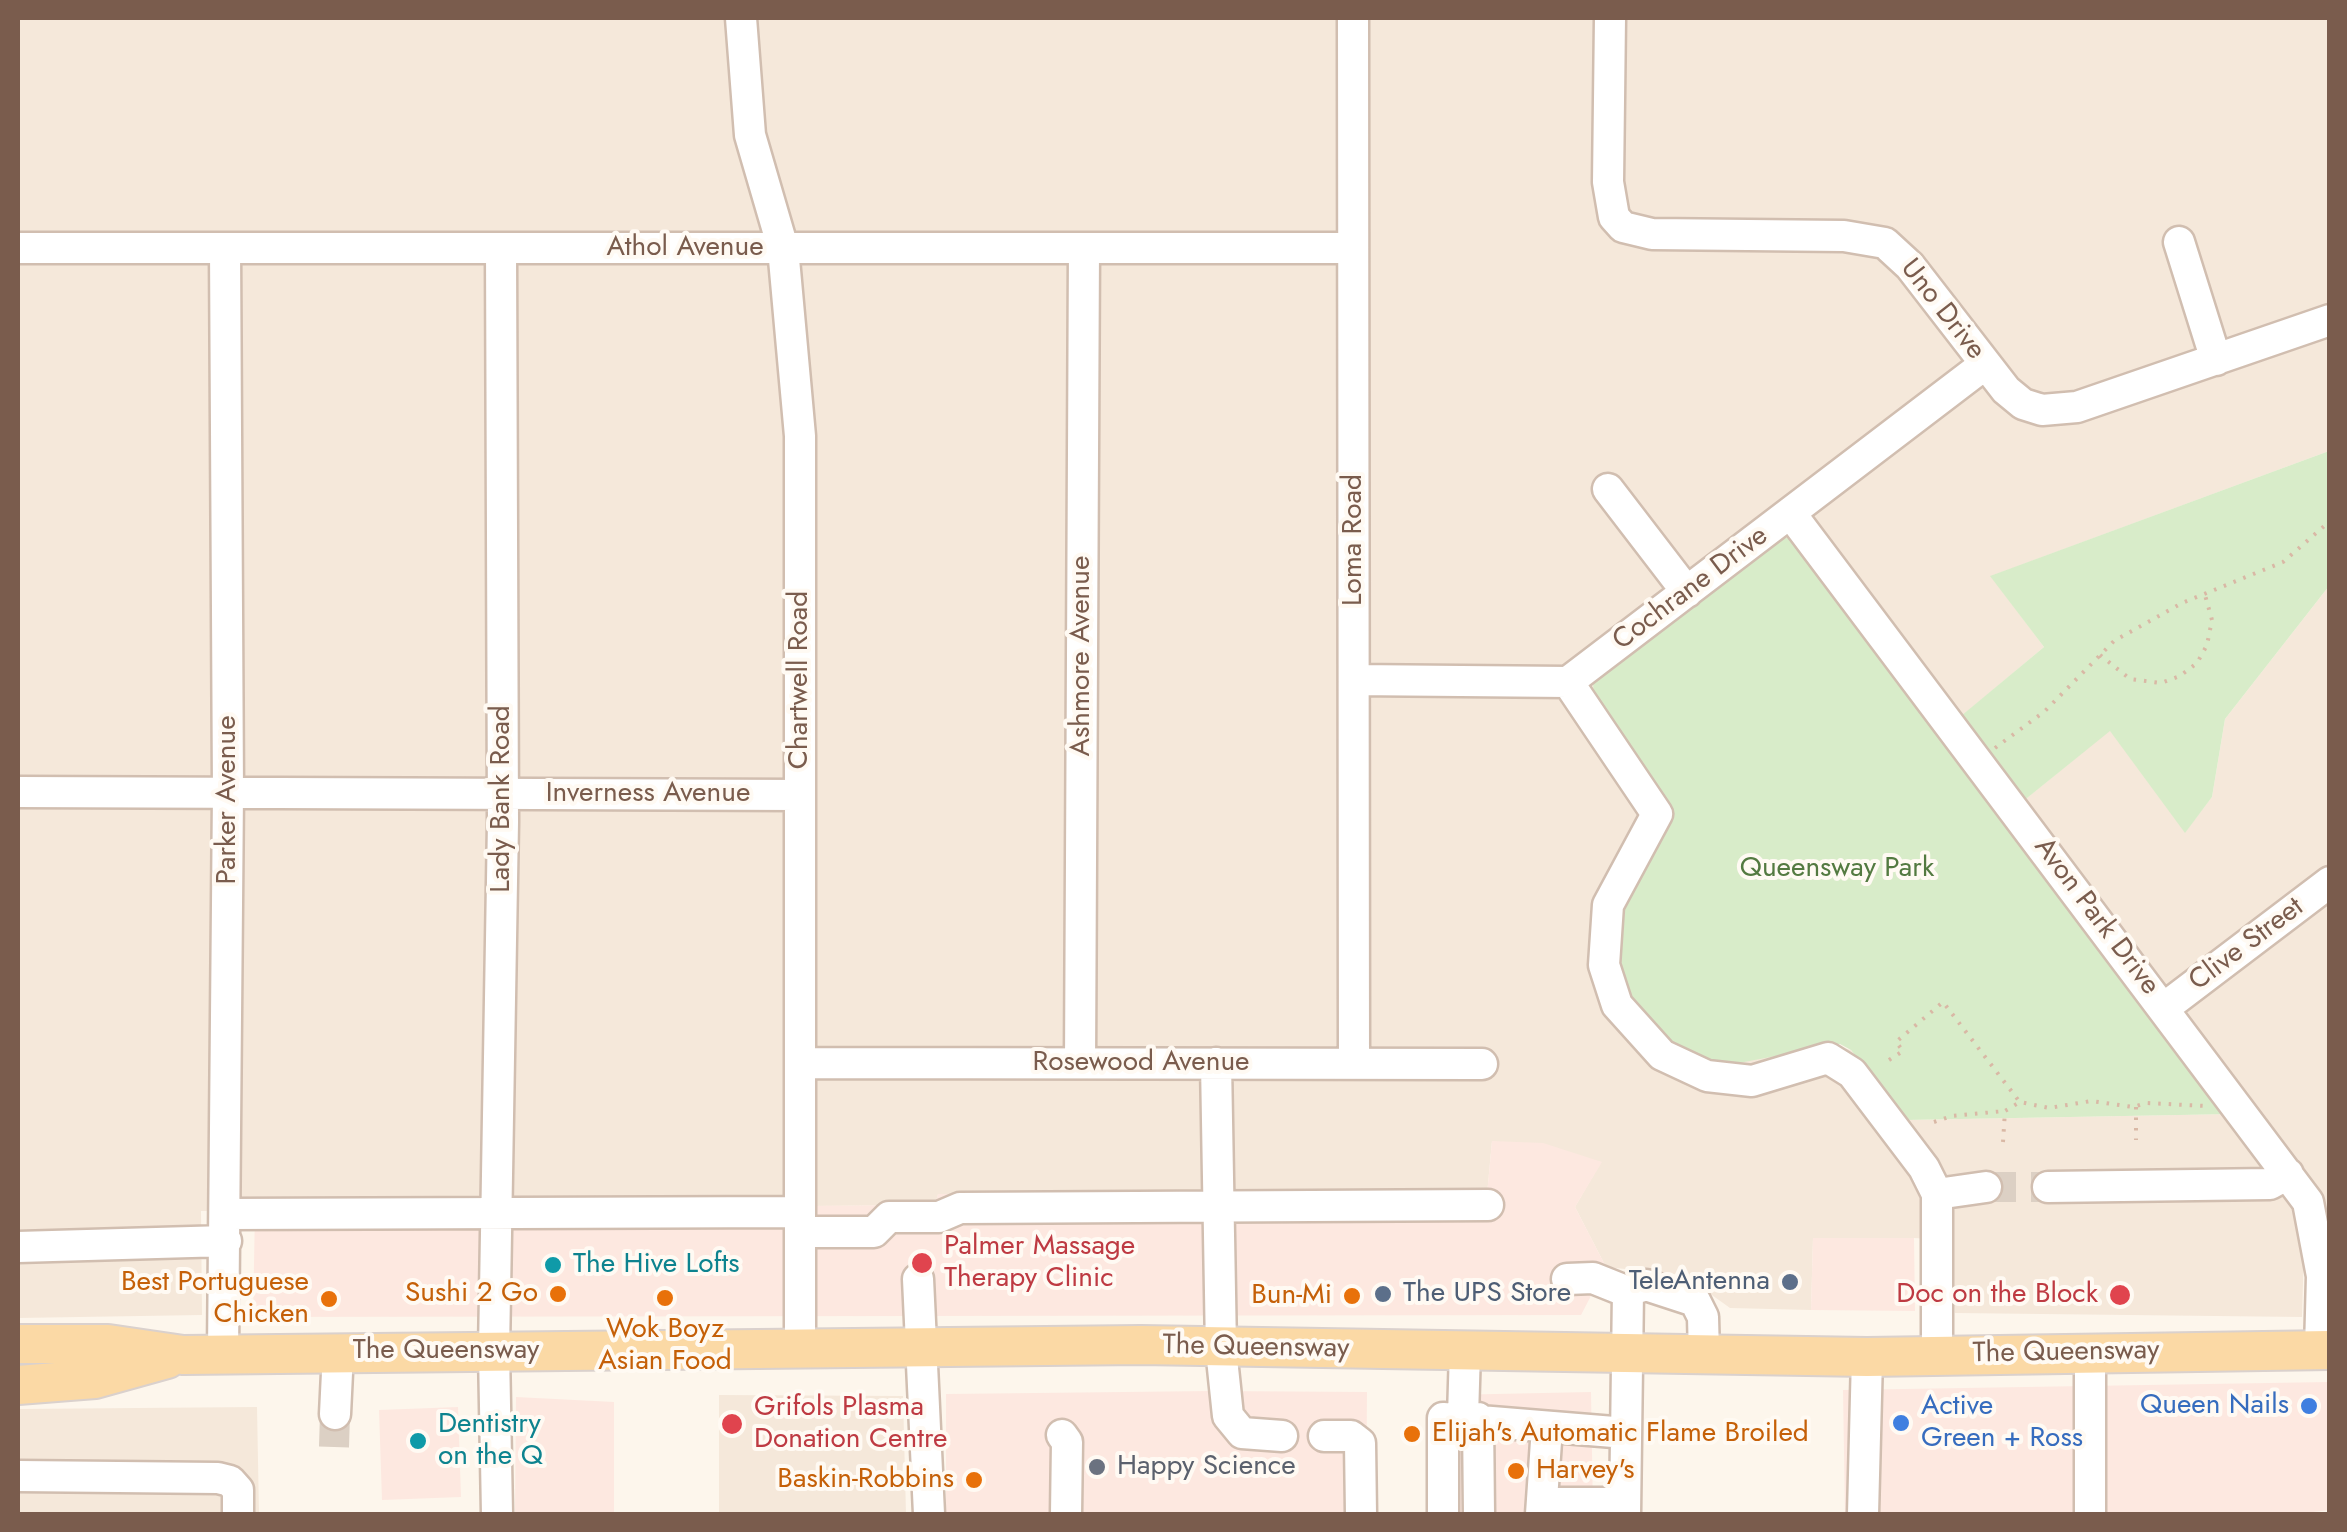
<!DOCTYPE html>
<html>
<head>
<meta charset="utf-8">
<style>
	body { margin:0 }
	#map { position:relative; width:2347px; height:1532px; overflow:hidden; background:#fdf6ec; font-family:Jost,sans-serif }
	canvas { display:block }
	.frame { position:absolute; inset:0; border:20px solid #7a5c4d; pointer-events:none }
</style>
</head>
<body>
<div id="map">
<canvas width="2347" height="1532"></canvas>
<div class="frame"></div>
</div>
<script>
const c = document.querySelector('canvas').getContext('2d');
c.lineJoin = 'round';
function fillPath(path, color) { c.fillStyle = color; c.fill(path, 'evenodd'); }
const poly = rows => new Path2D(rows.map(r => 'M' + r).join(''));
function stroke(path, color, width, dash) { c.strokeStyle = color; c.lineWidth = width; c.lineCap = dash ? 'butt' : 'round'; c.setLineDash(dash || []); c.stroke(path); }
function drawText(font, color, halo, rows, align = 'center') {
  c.font = font + ' Jost,sans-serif'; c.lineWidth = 8; c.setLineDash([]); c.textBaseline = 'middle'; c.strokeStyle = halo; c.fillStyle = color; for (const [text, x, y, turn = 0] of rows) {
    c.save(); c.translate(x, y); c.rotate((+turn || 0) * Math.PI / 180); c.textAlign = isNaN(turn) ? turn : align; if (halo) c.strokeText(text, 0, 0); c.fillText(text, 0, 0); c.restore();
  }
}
fillPath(poly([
	[18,18,2329,18,2329,451,1991,576,2044,647,1943,732,1665,797,1667,830,1620,898,1829,1044,1851,1050,1906,1120,2232,1114,2006,815,2110,730,2185,832,2212,797,2225,719,2329,586,2330,1210,2305,1214,2302,1317,1955,1313,1948,1240,1914,1238,1813,1238,1811,1310,1730,1308,1684,1275,1606,1267,1575,1207,1601,1162,1492,1141,1487,1195,938,1194,936,1205,201,1211,202,1315,18,1318],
	[719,1395,903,1396,906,1514,719,1514],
	[257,1407,259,1514,18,1514,18,1409]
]), '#f5e8da');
fillPath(poly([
	[1492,1141,1543,1143,1602,1162,1575,1207,1606,1267,1581,1315,253,1317,255,1210,935,1205,938,1194,1487,1195],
	[1813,1238,1914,1238,1915,1311,1811,1310],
	[2329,1382,2329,1510,2298,1514,1845,1514,1843,1390],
	[1212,1391,1367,1392,1366,1514,946,1514,946,1394],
	[1591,1392,1593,1514,1449,1514,1447,1395],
	[516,1397,614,1402,614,1514,515,1514],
	[458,1407,461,1497,382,1500,379,1410]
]), '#fde8e0');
fillPath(poly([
	[2329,451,2329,586,2225,719,2212,797,2185,833,2110,731,2006,815,2234,1114,1905,1120,1851,1050,1840,1044,1728,1065,1672,1047,1634,1010,1615,959,1620,898,1667,830,1668,808,1594,699,1593,682,1601,671,1779,539,1787,538,1794,540,1943,731,2044,647,1990,576]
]), '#d8ecc9');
stroke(poly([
	[1986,1187,2048,1187],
	[334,1447,335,1414]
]), '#dcd0c4', 30, [30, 15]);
const minor = poly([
	[741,18,750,135,783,248,800,436,800,1349],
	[1353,18,1354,1063],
	[1610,18,1608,182,1614,217,1623,227,1652,234,1844,236,1885,243,1910,266,2006,390,2023,404,2042,410,2077,407,2330,320],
	[2179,242,2216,360],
	[18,248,1353,248],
	[1608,489,1687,592],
	[1791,514,2308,1202,2322,1276,2320,1350],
	[1354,680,1568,682,1984,365],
	[1568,682,1657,814,1608,905,1604,965,1617,1005,1662,1055,1707,1076,1752,1081,1828,1058,1852,1073,1924,1168,1937,1194,1937,1356],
	[18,792,799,795],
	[2164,1008,2330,882],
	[800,1063,1482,1064],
	[1080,1063,1084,248],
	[1216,1063,1221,1349,1228,1416,1242,1433,1282,1436],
	[2048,1187,2270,1184,2288,1174],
	[1937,1194,1986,1187],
	[226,1214,800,1212],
	[800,1232,874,1232,889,1217,939,1217,960,1208,1488,1205],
	[18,1247,226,1241],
	[918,1279,929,1514],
	[1567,1279,1593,1278,1628,1292],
	[223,1353,228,792,225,248],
	[2090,1354,2090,1514],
	[335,1414,338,1352],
	[1463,1417,1465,1350],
	[1478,1418,1479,1514],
	[1062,1435,1067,1442,1066,1514],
	[1324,1436,1351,1436,1360,1443,1361,1514],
	[18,1476,218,1478,230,1481,238,1490,238,1514],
	[1543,1503,1625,1503],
	[497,1514,494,1351,503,822,501,248],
	[1443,1514,1443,1418,1626,1433],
	[1541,1514,1547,1427],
	[1625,1514,1628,1291,1646,1285,1695,1301,1703,1317,1704,1356],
	[1863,1514,1867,1357]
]);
const major = poly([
	[18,1344,108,1344,183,1355,1141,1345,1867,1357,2330,1350],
	[18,1385,95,1379,167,1359]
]);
stroke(minor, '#d1beb0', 35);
stroke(major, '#dad1cd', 42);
stroke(poly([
	[2100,655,2130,679,2161,683,2180,676,2197,663,2207,645,2212,620,2205,595],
	[1995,748,2045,711,2114,641,2182,603,2283,562,2330,521],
	[1889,1060,1903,1051,1896,1042,1943,1002,2019,1101],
	[2136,1107,2136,1140],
	[1934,1122,1952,1116,2005,1111],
	[2003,1142,2005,1111,2020,1102,2049,1108,2091,1101,2133,1107,2146,1103,2207,1106]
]), '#d9b8a5', 4, [2.5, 8]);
stroke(minor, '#fff', 30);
stroke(major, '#fbd9a5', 38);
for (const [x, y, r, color] of [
	[922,1263,12,"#e0444e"],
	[553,1265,10,"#0f9aa8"],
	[1790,1282,10,"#5c6f8a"],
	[558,1294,10,"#e8710a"],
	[1383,1294,10,"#5c6f8a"],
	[2120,1295,12,"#e0444e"],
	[1352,1296,10,"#e8710a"],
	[665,1298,10,"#e8710a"],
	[329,1299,10,"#e8710a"],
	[2309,1406,10,"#3f7fe0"],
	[1901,1423,10,"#3f7fe0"],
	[732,1424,12,"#e0444e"],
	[1412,1434,10,"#e8710a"],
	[418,1441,10,"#0f9aa8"],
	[1097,1467,10,"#6b7280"],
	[1516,1471,10,"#e8710a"],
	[974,1480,10,"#e8710a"]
]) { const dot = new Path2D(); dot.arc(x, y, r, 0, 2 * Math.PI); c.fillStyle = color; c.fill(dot); stroke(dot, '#fffaf3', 4); }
drawText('28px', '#7a5c4d', '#fffaf3', [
	["Athol Avenue",685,248],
	["Uno Drive",1942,310,52],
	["Loma Road",1354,540,-90],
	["Cochrane Drive",1691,589,-37],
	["Ashmore Avenue",1082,656,-90],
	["Chartwell Road",800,680,-90],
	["Inverness Avenue",648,794],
	["Lady Bank Road",502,799,-90],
	["Parker Avenue",228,800,-90],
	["Avon Park Drive",2096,917,53],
	["Clive Street",2247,945,-37],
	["Rosewood Avenue",1141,1063],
	["The Queensway",1256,1348,1],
	["The Queensway",446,1351],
	["The Queensway",2066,1353,-1]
]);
drawText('28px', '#537a41', '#fffaf3', [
	["Queensway Park",1837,869]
]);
drawText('28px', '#be3a42', '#fffaf3', [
	["Palmer Massage",944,1247],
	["Therapy Clinic",944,1279],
	["Doc on the Block",2098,1295,"right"],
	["Grifols Plasma",754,1408],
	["Donation Centre",754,1440]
], 'left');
drawText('28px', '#0d838f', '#fffaf3', [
	["The Hive Lofts",573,1265],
	["Dentistry",438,1425],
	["on the Q",438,1457]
], 'left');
drawText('28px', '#4e5e75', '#fffaf3', [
	["TeleAntenna",1770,1282],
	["The UPS Store",1403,1294,"left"]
], 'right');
drawText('28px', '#c56008', '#fffaf3', [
	["Best Portuguese",309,1283],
	["Chicken",309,1315],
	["Sushi 2 Go",538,1294],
	["Bun-Mi",1332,1296],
	["Wok Boyz",665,1330,"center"],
	["Asian Food",665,1362,"center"],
	["Elijah's Automatic Flame Broiled",1432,1434,"left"],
	["Harvey's",1536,1471,"left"],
	["Baskin-Robbins",954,1480]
], 'right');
drawText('28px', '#366cbe', '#fffaf3', [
	["Queen Nails",2289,1406],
	["Active",1921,1407,"left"],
	["Green + Ross",1921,1439,"left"]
], 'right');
drawText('28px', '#5b616d', '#fffaf3', [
	["Happy Science",1117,1467]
], 'left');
</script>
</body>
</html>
